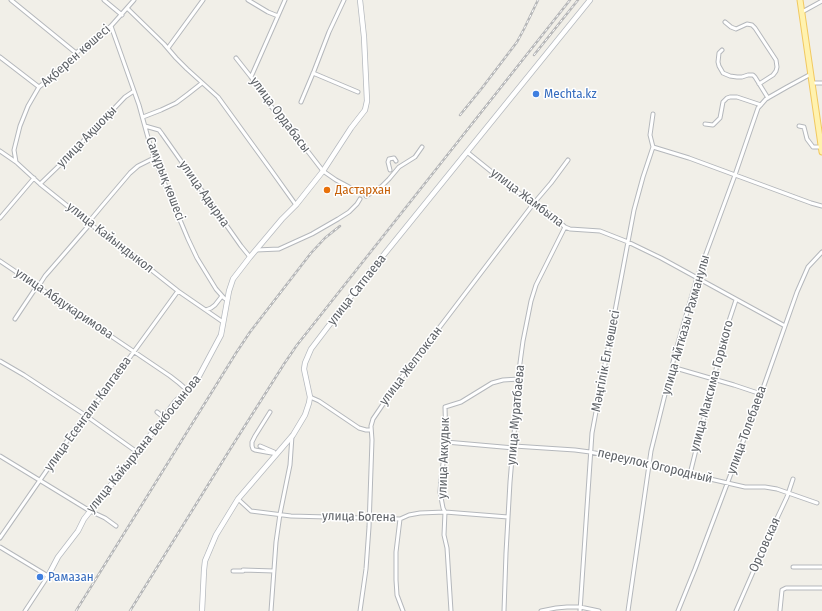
<!DOCTYPE html>
<html>
<head>
<meta charset="utf-8">
<style>
	body { margin:0 }
	canvas { display:block; background:#f1efe8 }
</style>
</head>
<body>
<canvas width="822" height="611"></canvas>
<script>
const c = document.querySelector('canvas').getContext('2d');
c.lineJoin = 'round';
const poly = rows => new Path2D(rows.map(r => 'M' + r).join(''));
function stroke(path, color, width, dash) { c.strokeStyle = color; c.lineWidth = width; c.lineCap = dash ? 'butt' : 'round'; c.setLineDash(dash || []); c.stroke(path); }
function drawText(font, color, halo, rows, align = 'center') {
  c.font = font + ' "Fira Sans Condensed",sans-serif'; c.lineWidth = 3; c.setLineDash([]); c.textBaseline = 'middle'; c.strokeStyle = halo; c.fillStyle = color; for (const [text, x, y, turn = 0] of rows) {
    c.save(); c.translate(x, y); c.rotate((+turn || 0) * Math.PI / 180); c.textAlign = isNaN(turn) ? turn : align; if (halo) c.strokeText(text, 0, 0); c.fillText(text, 0, 0); c.restore();
  }
}
const street = poly([
	[11,0,76,53],
	[104,0,122,15],
	[248,0,268,12,278,16],
	[127,8,164,44,176,58,187,69,218,97,255,148,271,170,296,205],
	[802,12,822,1],
	[725,22,731,27,736,29,747,24,752,25,755,28,776,60,777,67,776,71,773,75,759,84],
	[111,26,139,105,147,134,154,158,188,239,197,258,216,289,224,298,227,300],
	[168,48,203,0],
	[722,50,719,53,718,62,719,66,723,73,730,76,737,77,742,77,748,75,753,75,755,77,768,98],
	[0,57,39,87],
	[236,58,251,77,269,104,289,127,323,171,336,180,351,188],
	[313,73,358,92],
	[251,77,285,0],
	[812,83,822,83],
	[301,102,314,71,329,32,344,0],
	[143,117,161,110,176,103,188,94,202,83],
	[705,124,713,125,720,118,723,102,727,98,730,97,737,97,761,105],
	[145,126,159,130,162,134,241,246,250,257],
	[799,126,804,127,807,139,813,147,821,147],
	[653,147,689,158,811,203,822,206],
	[0,151,16,162,40,184,90,224,135,257,178,291,223,322],
	[467,152,513,189,550,214,565,227,570,229,600,231,628,242,661,258,785,326],
	[16,162,14,150,20,126,28,106,39,87,67,65,76,53,111,26,127,8,134,0],
	[390,170,388,162,389,159,394,158,396,161],
	[40,184,69,156,125,97,134,91],
	[366,196,381,187,389,179,399,167,415,157,422,147],
	[0,218,34,178],
	[256,250,279,249,312,234,338,219,349,212,357,204,360,199],
	[0,261,170,376,179,383,187,390],
	[38,287,45,276,65,253,90,224,92,218,102,206,130,173,138,166,154,158],
	[206,310,211,308,215,305,222,296],
	[15,319,37,286],
	[0,361,24,375,85,415,137,452],
	[672,367,734,385,761,394],
	[310,397,319,401,359,428,366,430,371,430],
	[157,412,163,417],
	[270,412,255,436,252,442,252,446,253,449,255,450,277,454],
	[446,442,514,448],
	[260,446,274,452],
	[514,446,575,450,590,452,645,463,649,465,745,487,765,487,777,489,817,503],
	[0,456,90,511,105,518,116,526],
	[690,474,725,333,736,300],
	[238,499,251,511,291,516,400,519,409,515,420,513,445,512,508,517],
	[400,519,396,552,396,580,397,595,403,611],
	[0,538,85,415,101,397,178,291],
	[0,547,48,576,25,611],
	[793,567,822,567],
	[243,570,274,571],
	[233,571,243,571],
	[780,610,782,590,786,588,822,588],
	[271,611,276,542,280,514,290,465,292,436],
	[360,611,366,569,369,527,372,440,371,426,373,419,398,382,534,203,551,183,568,160],
	[451,611,447,548,444,535,445,512,443,508,440,492,441,478,446,442,445,407,461,402,492,383,503,380,519,379],
	[504,611,506,553,510,482,520,363,523,341,531,301,536,285,565,227],
	[541,611,556,608,567,607,580,607,599,611],
	[580,611,592,433,634,210,643,177,653,147,650,135,653,114],
	[628,611,651,451,676,350,697,278,735,175,758,108,766,99,787,87,811,74],
	[678,611,695,569,761,394,797,292,808,267,822,252],
	[736,611,771,531,787,497,793,479]
]);
const secondary = poly([
	[48,576,58,557,78,531,84,519,152,433,175,402,191,386,198,378,221,335,229,291,233,279,250,257,282,219,296,205,323,171,351,128,365,110,367,101,364,37,360,0],
	[202,611,204,570,205,561,216,535,238,499,293,435,305,415,309,403,310,397,304,369,305,363,311,349,365,278,590,0]
]);
const primary = poly([
	[800,0,822,152]
]);
stroke(street, '#b5b8bc', 5);
stroke(secondary, '#b6babf', 6);
stroke(primary, '#f2c960', 7);
stroke(street, '#fff', 3);
stroke(secondary, '#fff', 4.5);
stroke(primary, '#fff2af', 5);
const rail = poly([
	[534,55,578,0],
	[460,115,482,88,517,42,524,29,538,0],
	[76,611,236,353,250,332,311,253,325,238,340,226],
	[130,611,229,451,284,364,297,345,570,0]
]);
stroke(rail, '#b6b7b8', 2.5);
stroke(rail, '#fff', 1, [3]);
for (const [x, y, r, color] of [
	[536,94,4,"#3f7fe0"],
	[327,190,4,"#e8710a"],
	[40,577,4,"#3f7fe0"]
]) { const dot = new Path2D(); dot.arc(x, y, r, 0, 2 * Math.PI); c.fillStyle = color; c.fill(dot); stroke(dot, '#fff', 1.5); }
drawText('13px', '#5f6368', '#fff', [
	["Ақберен көшесі",76,56,-41],
	["улица Ордабасы",280,115,53],
	["улица Ақшоқы",87,137,-46],
	["Самұрық көшесі",165,179,69],
	["улица Адырна",204,194,55],
	["улица Жамбыла",527,198,37],
	["улица Кайындыкол",110,238,38],
	["улица Сатпаева",357,290,-52],
	["улица Абдукаримова",64,304,34],
	["улица Айтказы Рахманулы",686,325,-74],
	["Мәңгілік Ел көшесі",606,361,-79],
	["улица Желтоксан",411,366,-53],
	["улица Максима Горького",712,386,-75],
	["улица Есенгали Калгаева",88,414,-54],
	["улица Муратбаева",516,415,-85],
	["улица Толебаева",747,430,-70],
	["улица Кайырхана Бекбосынова",144,444,-51],
	["улица Аккудык",444,458,-88],
	["переулок Огородный",655,466,13],
	["улица Богена",359,517,1],
	["Орсовская",765,545,-66]
]);
drawText('13px', '#366cbe', '#fff', [
	["Mechta.kz",544,94],
	["Рамазан",48,577]
], 'left');
drawText('13px', '#c56008', '#fff', [
	["Дастархан",335,190]
], 'left');
</script>
</body>
</html>
